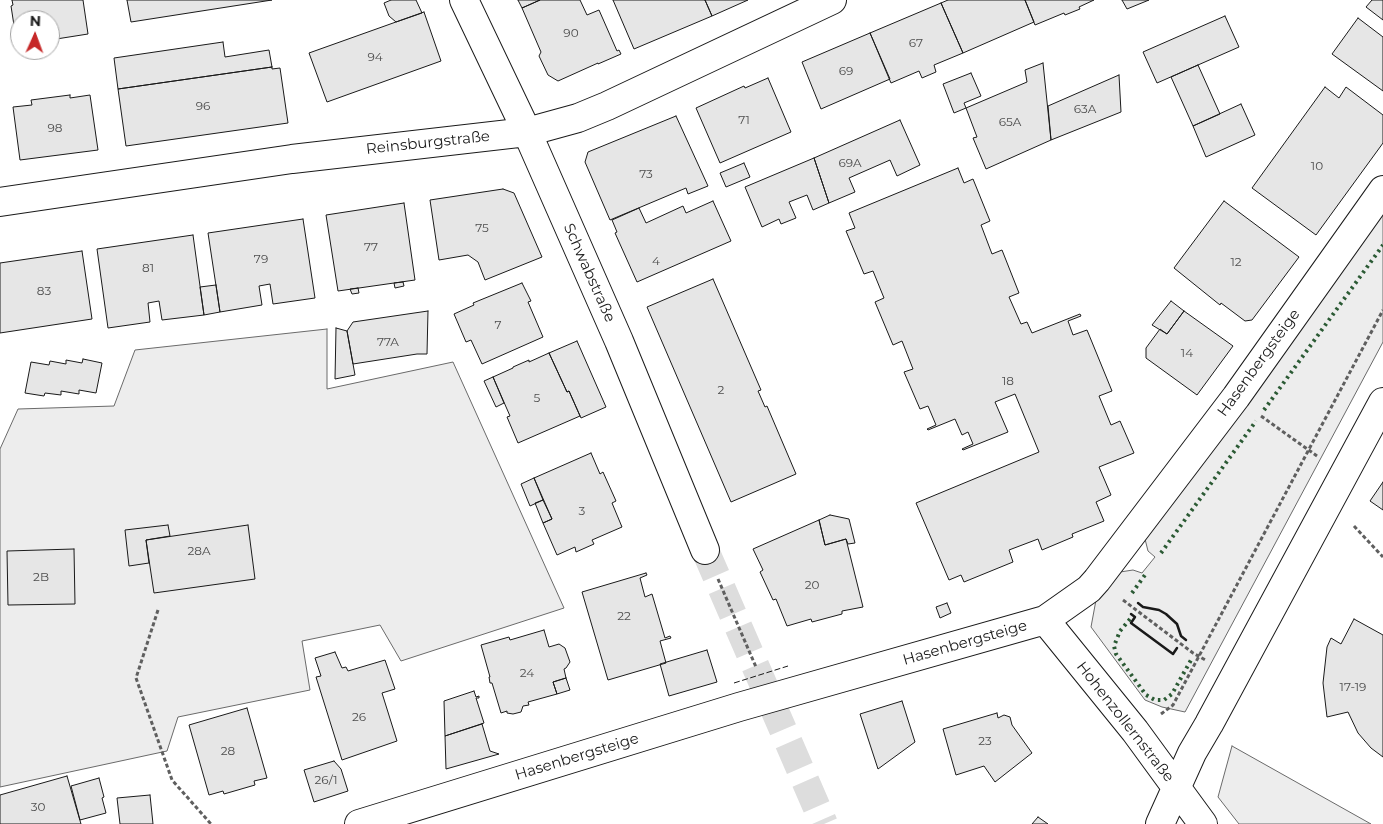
<!DOCTYPE html>
<html>
<head>
<meta charset="utf-8">
<style>
	body { margin:0 }
	#map { position:relative; width:1383px; height:824px; overflow:hidden; background:#fff; font-family:Montserrat,sans-serif }
	canvas { display:block }
	.north { position:absolute; left:10px; top:10px; width:50px; height:50px; box-sizing:border-box; background:#fff; border:1px solid #a3a3a3; border-radius:50%; rotate:2deg; font-size:14px; font-weight:700; line-height:20px; text-align:center; color:#1a1a1a }
	.north::after { content:''; display:block; margin:auto; width:18px; height:22px; background:#c62828; clip-path:polygon(50% 0,100% 100%,50% 72%,0 100%) }
</style>
</head>
<body>
<div id="map">
<canvas width="1383" height="824"></canvas>
<div class="north">N</div>
</div>
<script>
const c = document.querySelector('canvas').getContext('2d');
c.lineJoin = 'round';
function fillPath(path, color) { c.fillStyle = color; c.fill(path, 'evenodd'); }
const poly = rows => new Path2D(rows.map(r => 'M' + r).join(''));
function stroke(path, color, width, dash) { c.strokeStyle = color; c.lineWidth = width; c.lineCap = dash ? 'butt' : 'round'; c.setLineDash(dash || []); c.stroke(path); }
function drawText(font, color, halo, rows, align = 'center') {
  c.font = font + ' Montserrat,sans-serif'; c.lineWidth = 4; c.setLineDash([]); c.textBaseline = 'middle'; c.strokeStyle = halo; c.fillStyle = color; for (const [text, x, y, turn = 0] of rows) {
    c.save(); c.translate(x, y); c.rotate((+turn || 0) * Math.PI / 180); c.textAlign = isNaN(turn) ? turn : align; if (halo) c.strokeText(text, 0, 0); c.fillText(text, 0, 0); c.restore();
  }
}
const green = poly([
	[1383,208,1383,342,1185,712,1162,707,1145,700,1091,627,1096,600,1120,572,1133,570,1142,573,1155,557,1148,551,1145,539,1149,530,1383,208],
	[327,329,327,389,453,362,564,608,401,661,380,625,302,641,310,690,178,717,167,751,0,787,0,449,18,409,114,406,135,350,327,329],
	[1232,746,1371,824,1239,824,1218,797,1232,746]
]);
fillPath(green, '#ededed');
stroke(green, '#6a6a6a', 1);
const building = poly([
	[12,0,83,0,88,34,50,40,50,20,20,20,20,44,17,45,11,6,13,5,12,0],
	[127,0,272,0,131,22,127,0],
	[391,0,416,0,422,13,396,22,389,16,384,3,391,0],
	[518,0,540,0,522,8,518,0],
	[540,0,580,0,587,15,599,10,617,51,619,50,621,54,598,64,598,63,558,81,548,75,539,56,541,52,522,8,540,0],
	[613,0,705,0,712,16,634,49,613,0],
	[705,0,748,0,712,16,705,0],
	[948,0,1025,0,1034,22,963,53,941,3,948,0],
	[1025,0,1094,0,1079,7,1080,9,1065,15,1064,13,1035,25,1025,0],
	[1122,0,1149,0,1127,9,1122,0],
	[1372,0,1383,0,1383,20,1366,7,1372,0],
	[941,3,963,53,934,65,936,72,922,78,919,71,891,83,870,33,941,3],
	[424,12,441,61,327,102,309,53,424,12],
	[1225,16,1239,47,1157,83,1143,52,1225,16],
	[1358,18,1383,37,1383,91,1332,54,1358,18],
	[870,33,890,79,821,109,802,62,870,33],
	[223,42,225,57,269,50,272,67,118,89,114,58,223,42],
	[1043,63,1051,140,986,169,973,138,977,137,966,108,1027,82,1025,70,1043,63],
	[1198,65,1220,114,1193,126,1171,77,1198,65],
	[272,67,272,69,280,68,288,123,126,146,118,89,272,67],
	[971,73,981,96,964,103,966,108,954,113,943,84,971,73],
	[1119,75,1121,112,1051,140,1048,106,1119,75],
	[768,78,791,132,720,163,696,108,744,86,745,88,768,78],
	[1325,87,1339,98,1346,87,1383,115,1383,143,1316,235,1252,188,1325,87],
	[70,95,70,98,90,95,98,150,20,160,13,107,32,105,31,100,70,95],
	[1241,104,1255,135,1206,157,1193,126,1241,104],
	[676,116,708,186,688,194,686,188,610,220,585,162,588,152,676,116],
	[900,120,920,165,897,176,890,160,849,178,855,192,829,203,814,158,900,120],
	[814,158,829,203,813,210,807,195,789,202,796,218,781,224,779,219,762,227,745,187,814,158],
	[744,163,750,177,726,187,720,173,744,163],
	[958,168,964,183,973,179,990,221,981,225,992,254,1002,250,1019,293,1009,297,1021,324,1027,322,1032,333,1080,314,1081,316,1068,321,1073,335,1087,330,1112,391,1099,396,1111,425,1120,421,1134,453,1099,467,1111,495,1096,502,1104,521,1072,534,1073,537,1042,550,1038,539,1009,550,1013,562,964,582,961,575,949,580,916,503,1039,452,1015,394,995,402,1008,432,963,450,962,449,973,444,968,432,962,435,955,419,928,430,927,429,936,425,928,406,920,409,904,372,913,369,902,341,893,345,875,302,884,298,873,271,864,274,846,231,855,228,849,213,958,168],
	[503,189,514,193,542,257,485,280,478,262,468,255,439,260,430,200,503,189],
	[713,201,731,241,637,282,615,233,617,232,612,220,639,208,646,223,683,206,686,213,713,201],
	[1224,201,1299,257,1252,320,1245,321,1221,303,1220,305,1174,268,1224,201],
	[404,203,415,280,338,291,326,215,404,203],
	[303,219,315,298,273,304,270,284,259,286,262,305,220,312,208,233,303,219],
	[193,235,204,315,162,320,159,301,148,303,150,322,108,328,97,249,193,235],
	[82,251,92,319,0,333,0,263,82,251],
	[713,279,761,390,758,391,765,407,767,406,796,474,731,502,647,307,713,279],
	[403,282,404,286,395,288,394,283,403,282],
	[522,283,531,301,528,302,543,337,482,364,471,340,466,342,454,314,474,305,473,303,522,283],
	[216,285,220,312,204,315,200,287,216,285],
	[358,288,359,293,352,294,350,289,358,288],
	[1171,301,1184,311,1167,334,1152,325,1171,301],
	[428,311,427,354,417,354,353,364,347,331,353,322,428,311],
	[1184,311,1233,346,1197,395,1146,358,1146,348,1160,329,1167,334,1184,311],
	[336,328,347,331,355,375,335,379,336,328],
	[577,341,606,407,581,418,569,391,567,392,549,353,577,341],
	[549,353,567,392,569,391,580,416,518,443,507,417,510,416,493,377,513,368,513,367,529,360,529,362,549,353],
	[83,359,102,363,96,393,79,390,79,394,61,391,61,395,45,393,44,396,25,393,31,362,49,365,50,361,66,364,66,360,82,363,83,359],
	[493,377,504,403,496,407,484,381,493,377],
	[591,453,600,474,603,472,616,501,612,503,622,527,592,540,594,544,576,552,575,547,557,555,543,523,552,519,534,478,591,453],
	[534,478,543,500,530,506,521,484,534,478],
	[1383,482,1383,510,1370,501,1383,482],
	[543,500,552,519,543,523,535,503,543,500],
	[830,515,849,519,855,543,848,544,846,539,825,545,819,520,830,515],
	[819,520,825,545,846,539,863,607,842,611,842,614,812,622,811,619,787,626,776,599,773,600,760,572,763,570,753,549,819,520],
	[168,525,170,536,146,540,149,563,129,566,125,530,168,525],
	[248,525,255,579,154,593,146,540,248,525],
	[74,549,75,604,8,605,7,551,74,549],
	[646,573,647,575,640,578,645,597,652,594,665,638,670,636,671,638,660,641,666,663,608,680,582,592,646,573],
	[947,603,951,613,940,618,936,607,947,603],
	[1354,619,1383,635,1383,757,1371,748,1358,733,1348,712,1327,717,1323,683,1327,647,1331,638,1341,644,1354,619],
	[544,630,549,647,559,644,565,648,570,662,566,668,564,669,566,678,553,682,557,694,528,702,529,705,523,706,521,712,513,714,507,713,507,711,501,713,492,683,490,683,489,677,490,677,481,645,509,637,510,640,544,630],
	[707,650,717,682,669,696,660,664,707,650],
	[335,652,342,668,346,667,348,671,385,660,395,689,382,693,397,741,342,760,316,677,321,676,315,658,335,652],
	[566,678,570,690,557,694,553,682,566,678],
	[474,691,476,697,479,696,479,698,476,698,484,723,445,736,444,701,474,691],
	[902,701,915,742,878,769,860,714,902,701],
	[247,708,267,778,254,781,255,785,224,794,223,791,209,795,189,725,247,708],
	[997,713,998,718,1004,715,1010,717,1012,725,1032,753,995,782,984,766,956,775,943,729,997,713],
	[482,724,490,751,499,754,446,769,445,736,482,724],
	[334,761,341,769,348,791,314,802,304,770,334,761],
	[67,776,81,824,0,824,0,795,67,776],
	[99,778,104,797,102,798,106,813,80,820,71,786,99,778],
	[150,795,153,824,120,824,117,798,150,795],
	[1038,817,1048,824,1032,824,1038,817]
]);
fillPath(building, '#e6e6e6');
stroke(building, '#1a1a1a', 1);
stroke(poly([
	[705,550,824,824]
]), '#ddd', 28, [28, 14]);
const street = poly([
	[1045,620,1135,731,1203,824],
	[359,824,739,707,1045,620,1089,589,1097,580,1236,397,1383,190],
	[1160,824,1192,753,1209,724,1383,402]
]);
const secondary = poly([
	[464,0,527,132,619,341,705,550],
	[0,202,292,159,527,132,578,118,607,106,832,0]
]);
stroke(street, '#1a1a1a', 30);
stroke(secondary, '#1a1a1a', 30);
stroke(poly([
	[1261,416,1317,456],
	[1354,526,1383,557],
	[718,579,756,667],
	[1123,600,1193,653,1207,661],
	[158,610,136,678,172,780,211,824],
	[1161,714,1173,705,1383,310]
]), '#5f5f5f', 3, [4, 2.5]);
stroke(street, '#fff', 28);
stroke(secondary, '#fff', 28);
stroke(poly([
	[1264,410,1383,245],
	[1161,553,1256,421],
	[1132,593,1145,575],
	[1130,619,1120,631,1114,646,1116,654,1146,695,1155,700,1164,700,1172,694,1191,660]
]), '#2b5a34', 4, [2.5, 4]);
stroke(poly([
	[734,683,788,666]
]), '#1a1a1a', 1, [6, 2.5]);
stroke(poly([
	[1138,603,1143,607,1159,610,1166,614,1177,624,1181,636,1186,640],
	[1131,614,1135,617,1131,623,1173,654,1177,648]
]), '#1a1a1a', 2.5);
drawText('12px', '#4d4d4d', null, [
	["90",571,33],
	["67",916,43],
	["94",375,57],
	["69",846,71],
	["96",203,106],
	["63A",1085,109],
	["71",744,120],
	["65A",1010,122],
	["98",55,128],
	["69A",850,163],
	["10",1317,166],
	["73",646,174],
	["75",482,228],
	["77",371,247],
	["79",261,259],
	["4",656,261],
	["12",1236,262],
	["81",148,268],
	["83",44,291],
	["7",498,325],
	["77A",388,342],
	["14",1187,353],
	["18",1008,381],
	["2",721,390],
	["5",537,398],
	["3",582,511],
	["28A",199,551],
	["2B",41,577],
	["20",812,585],
	["22",624,616],
	["24",527,673],
	["17-19",1353,687],
	["26",359,717],
	["23",985,741],
	["28",228,751],
	["26/1",326,780],
	["30",38,807]
]);
drawText('15px', '#1a1a1a', '#fff', [
	["Reinsburgstraße",428,143,-6],
	["Schwabstraße",589,273,66],
	["Hasenbergsteige",1259,363,-54],
	["Hasenbergsteige",965,643,-16],
	["Hohenzollernstraße",1125,722,52],
	["Hasenbergsteige",577,757,-17]
]);
</script>
</body>
</html>
